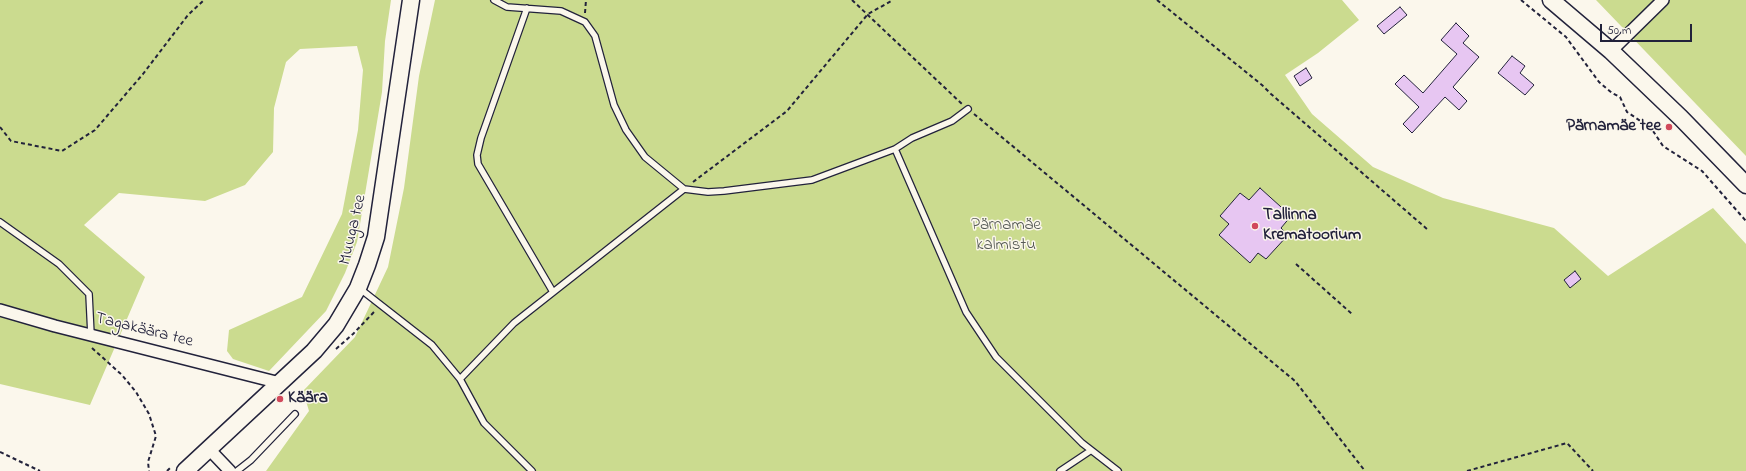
<!DOCTYPE html>
<html>
<head>
<meta charset="utf-8">
<style>
	body { margin:0 }
	#map { position:relative; width:1746px; height:471px; overflow:hidden; background:#fbf7ec; font-family:"Indie Flower",sans-serif }
	canvas { display:block }
	.scale { position:absolute; left:1600px; top:24px; width:92px; height:18px; box-sizing:border-box; border:2px solid #22223b; border-top:0; padding-left:5px; font-size:12px; line-height:14px; white-space:nowrap; color:#22223b; -webkit-text-stroke:3px #fbf7ec; paint-order:stroke }
</style>
</head>
<body>
<div id="map">
<canvas width="1746" height="471"></canvas>
<div class="scale">50 m</div>
</div>
<script>
const c = document.querySelector('canvas').getContext('2d');
c.lineJoin = 'round';
function fillPath(path, color) { c.fillStyle = color; c.fill(path, 'evenodd'); }
const poly = rows => new Path2D(rows.map(r => 'M' + r).join(''));
function stroke(path, color, width, dash) { c.strokeStyle = color; c.lineWidth = width; c.lineCap = dash ? 'butt' : 'round'; c.setLineDash(dash || []); c.stroke(path); }
function drawText(font, color, halo, rows, align = 'center') {
  c.font = font + ' "Indie Flower",sans-serif'; c.lineWidth = 3; c.setLineDash([]); c.textBaseline = 'middle'; c.strokeStyle = halo; c.fillStyle = color; for (const [text, x, y, turn = 0] of rows) {
    c.save(); c.translate(x, y); c.rotate((+turn || 0) * Math.PI / 180); c.textAlign = isNaN(turn) ? turn : align; if (halo) c.strokeText(text, 0, 0); c.fillText(text, 0, 0); c.restore();
  }
}
fillPath(poly([
	[0,0,391,0,385,41,382,92,357,242,345,273,326,311,269,371,233,359,227,351,229,330,302,297,342,214,358,130,363,70,357,46,300,49,286,62,274,108,273,152,245,185,205,201,119,193,84,225,145,277,90,405,0,384],
	[435,0,1342,0,1359,20,1318,53,1285,75,1312,114,1373,167,1443,198,1554,228,1608,276,1713,208,1746,244,1746,471,266,471,309,411,303,391,355,337,388,267,404,188,419,76],
	[1596,0,1746,0,1746,156]
]), '#cbdb8f');
const building = poly([
	[1400,7,1407,15,1384,34,1377,26,1400,7],
	[1456,23,1469,36,1463,43,1479,57,1453,87,1467,101,1459,110,1445,97,1412,133,1403,124,1419,107,1395,84,1404,75,1423,93,1457,54,1441,40,1456,23],
	[1512,56,1525,66,1520,73,1534,85,1525,95,1498,73,1512,56],
	[1306,68,1312,78,1300,86,1294,76,1306,68],
	[1260,188,1291,216,1281,228,1288,235,1266,259,1258,253,1250,263,1219,235,1229,224,1220,216,1240,193,1249,200,1260,188],
	[1575,271,1581,279,1570,288,1564,280,1575,271]
]);
fillPath(building, '#e7c6f2');
stroke(building, '#22223b', 1);
const lane = poly([
	[494,0,507,7,561,11,585,22,595,36,614,105,626,130,645,157,684,189,708,192,724,191,812,180,895,149,912,138,952,121,968,109],
	[527,8,481,138,477,155,478,164,553,292],
	[895,149,966,312,996,357,1082,443,1118,471],
	[0,222,59,264,89,294,91,335],
	[359,288,432,345,460,379,514,323,684,189],
	[460,379,484,423,532,471],
	[237,471,251,460,295,414],
	[1060,471,1090,451]
]);
const street = poly([
	[1611,51,1663,0],
	[0,310,55,326,280,383],
	[209,449,230,471]
]);
const secondary = poly([
	[1551,0,1611,51,1681,118,1746,185],
	[185,471,314,351,336,325,358,288,367,265,376,237,411,0]
]);
stroke(lane, '#22223b', 8);
stroke(street, '#22223b', 14);
stroke(secondary, '#22223b', 19);
stroke(poly([
	[852,0,962,104],
	[1157,0,1262,85,1271,94,1427,229],
	[1521,0,1566,37,1599,82,1612,93,1620,97,1627,112,1651,128,1663,146,1702,171,1746,221],
	[585,13,586,0],
	[974,114,1295,381,1365,471],
	[0,127,11,141,62,151,95,130,143,74,188,15,204,0],
	[693,182,787,111,868,14,893,0],
	[1296,264,1352,314],
	[92,348,122,375,136,392,149,414,156,436,148,462,149,471],
	[336,349,353,334,374,312],
	[0,452,40,471],
	[167,471,171,467],
	[1467,471,1567,443,1593,471]
]), '#22223b', 2, [4, 3]);
stroke(lane, '#fbf7ec', 5.5);
stroke(street, '#fbf7ec', 11);
stroke(secondary, '#fbf7ec', 16);
for (const [x, y, r, color] of [
	[1669,127,4,"#d1495b"],
	[1255,226,4,"#d1495b"],
	[280,399,4,"#d1495b"]
]) { const dot = new Path2D(); dot.arc(x, y, r, 0, 2 * Math.PI); c.fillStyle = color; c.fill(dot); stroke(dot, '#fbf7ec', 1.5); }
drawText('bold 17px', '#22223b', '#fbf7ec', [
	["Pärnamäe tee",1661,127,"right"],
	["Tallinna",1263,216],
	["Krematoorium",1263,236],
	["Käära",288,399]
], 'left');
drawText('17px', '#555a54', '#fbf7ec', [
	["Pärnamäe",1006,226],
	["kalmistu",1006,246]
]);
drawText('17px', '#22223b', '#fbf7ec', [
	["Muuga tee",354,230,-77],
	["Tagakäära tee",144,331,14]
]);
</script>
</body>
</html>
